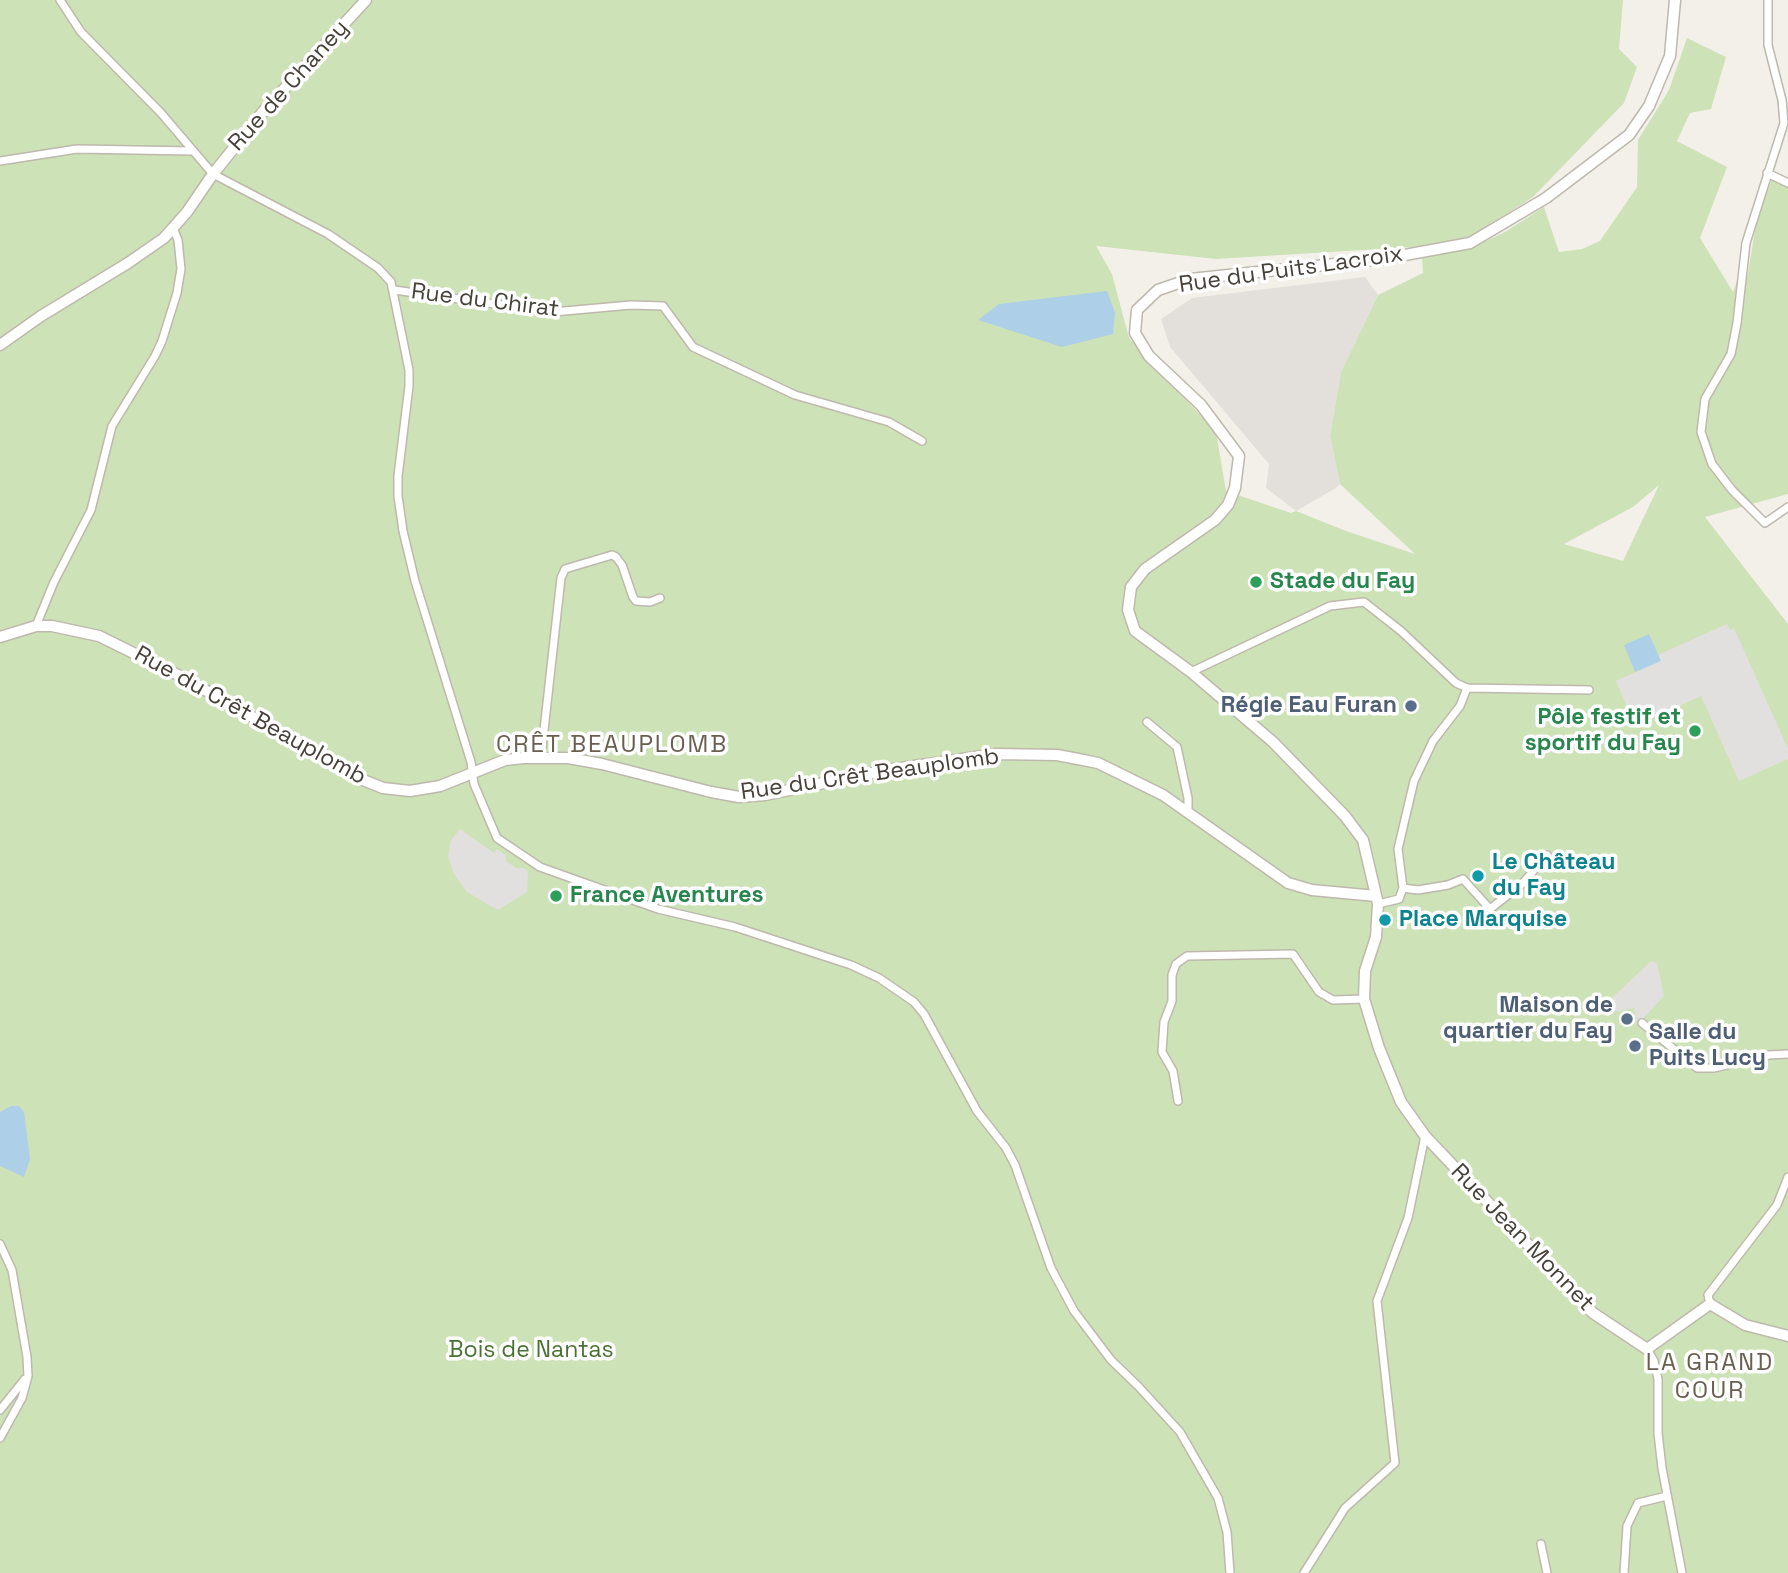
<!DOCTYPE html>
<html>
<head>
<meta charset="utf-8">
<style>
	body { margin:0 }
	canvas { display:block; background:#f3f0ea }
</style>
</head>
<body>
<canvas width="1788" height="1573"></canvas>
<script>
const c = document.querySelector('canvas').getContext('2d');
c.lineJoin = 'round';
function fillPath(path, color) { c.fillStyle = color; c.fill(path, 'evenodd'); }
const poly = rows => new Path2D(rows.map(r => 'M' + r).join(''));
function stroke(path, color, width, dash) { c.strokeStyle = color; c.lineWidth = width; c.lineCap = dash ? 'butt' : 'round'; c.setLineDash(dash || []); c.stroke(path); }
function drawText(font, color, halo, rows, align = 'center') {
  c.font = font + ' "Space Grotesk",sans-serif'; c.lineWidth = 7; c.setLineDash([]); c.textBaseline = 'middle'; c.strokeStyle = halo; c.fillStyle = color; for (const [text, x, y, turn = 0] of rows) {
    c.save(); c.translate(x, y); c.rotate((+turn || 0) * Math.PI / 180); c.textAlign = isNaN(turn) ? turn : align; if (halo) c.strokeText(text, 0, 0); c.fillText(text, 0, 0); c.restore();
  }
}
fillPath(poly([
	[1365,277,1378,295,1341,372,1330,436,1340,484,1336,488,1296,511,1266,488,1269,464,1170,347,1161,319,1192,298]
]), '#e3e0db');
fillPath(poly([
	[0,0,1623,0,1619,49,1637,67,1624,103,1533,197,1467,239,1412,247,1216,259,1096,246,1112,274,1129,338,1216,432,1226,491,1291,513,1296,511,1346,531,1415,554,1340,484,1330,436,1341,372,1378,295,1423,273,1422,256,1471,248,1505,232,1544,207,1559,252,1582,249,1600,241,1637,187,1638,140,1669,90,1687,38,1726,57,1711,109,1690,113,1677,141,1727,167,1700,238,1733,292,1738,279,1747,279,1756,224,1772,179,1788,187,1788,494,1705,517,1788,624,1788,1573,0,1573],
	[1659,485,1623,561,1564,544,1633,507]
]), '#cee2b7');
fillPath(poly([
	[1727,624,1730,630,1734,628,1788,749,1788,759,1739,781,1701,696,1635,726,1616,681,1660,661,1658,655],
	[460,829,494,853,497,849,506,855,506,861,516,868,524,868,528,871,527,892,498,910,467,892,454,874,448,856,451,840],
	[1651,961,1657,963,1664,996,1637,1025,1634,1008,1617,1012,1613,997]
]), '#e2e0de');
fillPath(poly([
	[1107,291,1115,313,1113,334,1062,347,978,320,999,304],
	[1649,634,1661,661,1635,672,1624,645],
	[11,1106,19,1106,24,1112,30,1159,24,1177,0,1166,0,1112]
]), '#adcfe8');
const minor = poly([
	[60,0,81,32,161,113,213,174,328,234,378,268,391,282,409,370,409,386,398,476,398,496,403,531,415,581,471,762,474,784,497,838,540,867,658,909,735,927,851,965,879,978,914,1002,924,1014,977,1111,1006,1148,1015,1165,1051,1268,1074,1311,1111,1360,1139,1387,1180,1432,1218,1498,1227,1532,1230,1573],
	[1768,0,1768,45,1782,100,1784,123,1746,243,1737,323,1731,354,1705,399,1701,432,1712,464,1732,490,1765,523,1788,507],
	[0,161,77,149,193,151],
	[1767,173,1788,183],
	[394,290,553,312,631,305,663,306,693,347,795,395,889,422,922,441],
	[36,626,54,582,91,510,112,426,155,356,162,341,177,293,181,269,178,240,173,228],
	[1191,672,1330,606,1364,602,1401,631,1456,683,1467,688],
	[1147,722,1177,747,1188,798,1188,811],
	[541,757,561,578,565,569,612,555,616,557,622,565,633,597,636,601,650,602,660,598],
	[1403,888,1418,890,1448,885,1463,879,1490,909,1522,884,1547,855],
	[1378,904,1399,899,1403,888,1398,849,1414,781,1433,741,1460,706,1467,688,1589,690],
	[1642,1023,1697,1068,1714,1068,1769,1055,1788,1054],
	[1178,1101,1173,1071,1162,1052,1164,1022,1172,1001,1172,975,1176,964,1187,956,1293,954,1319,992,1333,1000,1364,999],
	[0,1244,12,1270,27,1357,28,1376,22,1398,0,1438],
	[1710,1304,1708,1295,1777,1205,1788,1177],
	[1647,1349,1654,1361,1658,1379,1658,1433,1662,1468,1682,1573],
	[0,1410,25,1379],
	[1541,1544,1547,1573],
	[1304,1573,1345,1508,1395,1463,1377,1301,1408,1218,1425,1136],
	[1624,1573,1627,1526,1638,1503,1667,1496]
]);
const tertiary = poly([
	[1675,0,1670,56,1649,106,1629,135,1546,198,1470,243,1383,259,1190,279,1158,290,1137,310,1135,333,1149,356,1201,405,1239,456,1235,488,1228,505,1215,520,1145,569,1131,587,1128,610,1135,631,1191,672,1273,742,1345,816,1363,840,1378,904,1376,937,1365,971,1364,999,1379,1048,1401,1102,1425,1136,1593,1313,1647,1349,1710,1304,1745,1325,1788,1336],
	[0,345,41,316,128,263,164,238,187,212,213,174,262,113,366,0],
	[0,637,36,626,52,626,99,636,184,678,363,780,383,788,410,791,440,786,505,760,524,758,568,758,602,764,711,792,739,797,765,795,887,770,997,754,1057,755,1078,759,1098,763,1163,795,1288,883,1312,890,1376,896]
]);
stroke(minor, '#beb8ad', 10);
stroke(tertiary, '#beb8ad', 13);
stroke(minor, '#fff', 7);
stroke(tertiary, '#fff', 10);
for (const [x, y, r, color] of [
	[1256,582,7,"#2e9e5b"],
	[1411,706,7,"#5c6f8a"],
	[1695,731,7,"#2e9e5b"],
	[1478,876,7,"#0f9aa8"],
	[556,896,7,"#2e9e5b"],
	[1385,920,7,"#0f9aa8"],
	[1627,1019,7,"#5c6f8a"],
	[1635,1046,7,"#5c6f8a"]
]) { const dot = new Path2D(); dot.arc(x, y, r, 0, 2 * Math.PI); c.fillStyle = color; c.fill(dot); stroke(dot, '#fff', 2.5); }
drawText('23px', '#464139', '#fff', [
	["Rue de Chaney",289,86,-48],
	["Rue du Puits Lacroix",1291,270,-8],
	["Rue du Chirat",485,301,7],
	["Rue du Crêt Beauplomb",250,716,29],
	["Rue du Crêt Beauplomb",870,775,-8],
	["Rue Jean Monnet",1522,1238,46]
]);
drawText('bold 23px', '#27864d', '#fff', [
	["Stade du Fay",1270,582],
	["Pôle festif et",1681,718,"right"],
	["sportif du Fay",1681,744,"right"],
	["France Aventures",570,896]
], 'left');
drawText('bold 23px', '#4e5e75', '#fff', [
	["Régie Eau Furan",1397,706],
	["Maison de",1613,1006],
	["quartier du Fay",1613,1032],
	["Salle du",1649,1033,"left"],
	["Puits Lucy",1649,1059,"left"]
], 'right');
drawText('bold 23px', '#0d838f', '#fff', [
	["Le Château",1492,863],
	["du Fay",1492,889],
	["Place Marquise",1399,920]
], 'left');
drawText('23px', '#497232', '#fff', [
	["Bois de Nantas",531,1351]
]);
c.letterSpacing = '2px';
drawText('24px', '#685f51', '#fff', [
	["CRÊT BEAUPLOMB",612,745],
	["LA GRAND",1710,1363],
	["COUR",1710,1391]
]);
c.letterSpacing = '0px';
</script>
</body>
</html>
